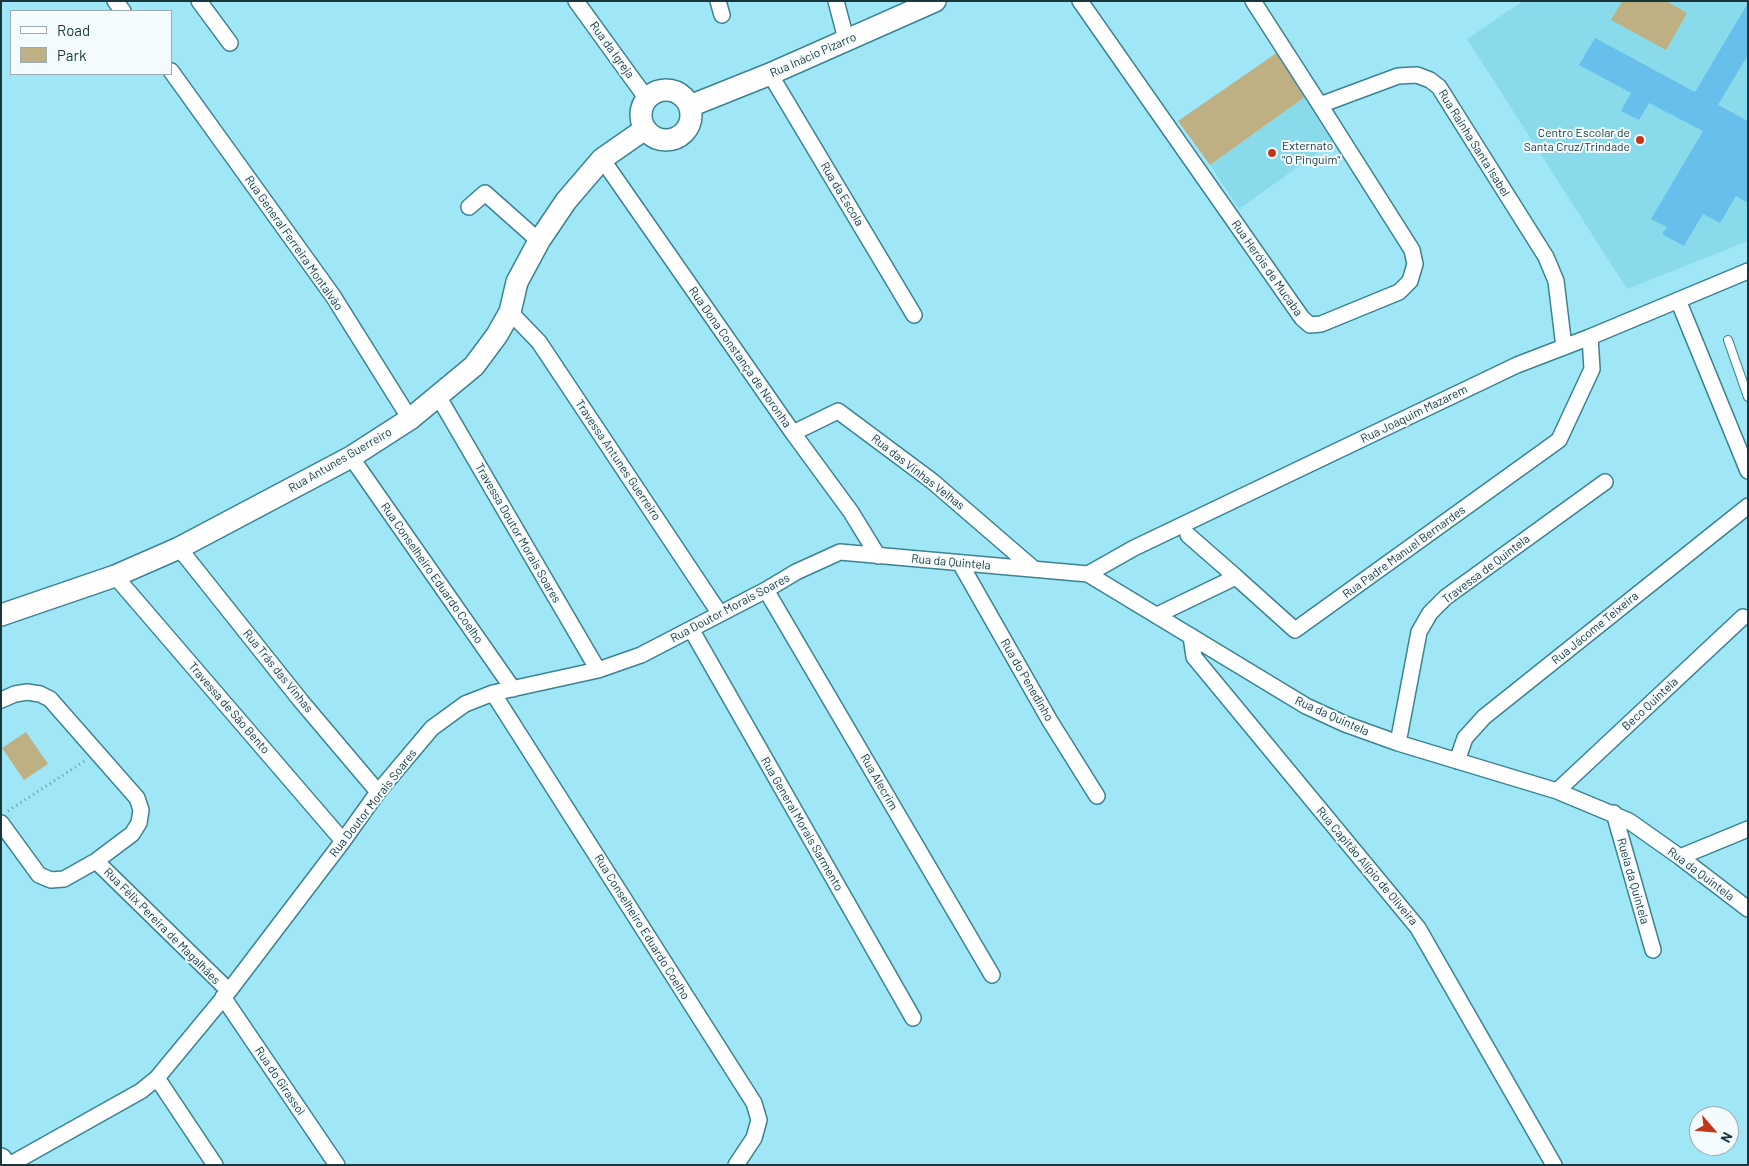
<!DOCTYPE html>
<html>
<head>
<meta charset="utf-8">
<style>
	body { margin:0 }
	#map { position:relative; width:1749px; height:1166px; overflow:hidden; background:#9fe6f6; font-family:Barlow,sans-serif }
	canvas { display:block }
	.frame { position:absolute; inset:0; border:2px solid #18363c; pointer-events:none }
	.legend { position:absolute; left:10px; top:10px; width:162px; height:65px; box-sizing:border-box; background:#f4fbfd; border:1px solid #9cacb0; margin:0; padding:6px 9px; list-style:none; font-size:15px; color:#18363c }
	.legend li { display:flex; align-items:center; gap:10px; height:25px }
	.legend b { width:25px; border:1px solid #9cacb0 }
	.north { position:absolute; left:1689px; top:1106px; width:50px; height:50px; box-sizing:border-box; background:#f4fbfd; border:1px solid #9cacb0; border-radius:50%; rotate:117deg; font-size:14px; font-weight:700; line-height:20px; text-align:center; color:#18363c }
	.north::after { content:''; display:block; margin:auto; width:18px; height:22px; background:#c2371a; clip-path:polygon(50% 0,100% 100%,50% 72%,0 100%) }
</style>
</head>
<body>
<div id="map">
<canvas width="1749" height="1166"></canvas>
<div class="frame"></div>
<ul class="legend">
<li><b style="height:6px;background:#fff"></b>Road</li>
<li><b style="height:14px;background:#beb082"></b>Park</li>
</ul>
<div class="north">N</div>
</div>
<script>
const c = document.querySelector('canvas').getContext('2d');
c.lineJoin = 'round';
function fillPath(path, color) { c.fillStyle = color; c.fill(path, 'evenodd'); }
const poly = rows => new Path2D(rows.map(r => 'M' + r).join(''));
function stroke(path, color, width, dash) { c.strokeStyle = color; c.lineWidth = width; c.lineCap = dash ? 'butt' : 'round'; c.setLineDash(dash || []); c.stroke(path); }
function drawText(font, color, halo, rows, align = 'center') {
  c.font = font + ' Barlow,sans-serif'; c.lineWidth = 4; c.setLineDash([]); c.textBaseline = 'middle'; c.strokeStyle = halo; c.fillStyle = color; for (const [text, x, y, turn = 0] of rows) {
    c.save(); c.translate(x, y); c.rotate((+turn || 0) * Math.PI / 180); c.textAlign = isNaN(turn) ? turn : align; if (halo) c.strokeText(text, 0, 0); c.fillText(text, 0, 0); c.restore();
  }
}
fillPath(poly([
	[1523,1,1748,1,1748,241,1627,289,1467,39],
	[1306,96,1334,141,1239,209,1210,165]
]), '#89dbec');
fillPath(poly([
	[1622,1,1666,1,1687,13,1666,50,1611,20],
	[1278,52,1306,96,1210,165,1178,121],
	[26,732,48,764,24,780,2,748]
]), '#beb082');
fillPath(poly([
	[1748,3,1748,55,1718,105,1748,121,1748,203,1736,196,1720,223,1703,214,1684,246,1662,234,1667,227,1651,219,1703,131,1649,103,1639,120,1621,111,1631,93,1579,65,1595,38,1695,92]
]), '#68bfec');
const lane = poly([
	[1728,340,1748,397]
]);
const street = poly([
	[115,1,123,11],
	[199,1,230,43],
	[576,1,647,99],
	[718,1,722,15],
	[836,1,846,39],
	[1080,1,1302,318,1310,325,1321,324,1399,292,1410,281,1415,264,1412,250,1320,105],
	[1253,1,1320,105,1398,76,1417,75,1430,80,1439,87,1546,257,1556,281,1564,347],
	[171,71,333,296,410,419],
	[770,74,914,315],
	[602,159,793,433,851,512,878,556],
	[469,207,485,193,539,241],
	[1678,300,1748,471],
	[510,312,539,342,720,614],
	[438,396,598,670],
	[793,433,838,411,932,481,1034,569],
	[351,457,513,689],
	[1188,535,1236,577],
	[179,548,301,701,378,792],
	[960,563,1050,721,1097,796],
	[1088,574,1134,548,1517,365,1590,337,1748,271],
	[115,576,343,841],
	[766,590,992,975],
	[1157,615,1236,577,1295,630,1559,440,1592,369,1590,337],
	[691,629,913,1018],
	[1191,636,1194,657,1418,928,1554,1165],
	[493,693,754,1103,759,1120,754,1138,736,1165],
	[1,700,15,694,27,692,40,694,50,699,137,798,141,810,139,823,132,834,96,861,64,879,51,880,39,875,1,823],
	[1398,743,1419,632,1430,613,1446,597,1605,482],
	[1457,761,1465,738,1484,717,1748,506],
	[1557,791,1743,617],
	[1614,813,1653,950],
	[1680,857,1748,829],
	[96,861,229,991],
	[223,997,337,1165],
	[157,1078,215,1165],
	[9,1165,141,1091,157,1078,229,991,343,841,378,792,432,728,465,704,493,693,598,670,641,655,766,590,796,572,840,552,1088,574,1306,706,1345,724,1398,743,1557,791,1629,821,1680,857,1748,909]
]);
const secondary = poly([
	'641 115a25 25 0 1 1 50 0a25 25 0 1 1-50 0Z',
	[690,106,770,74,935,1],
	[1,615,115,576,179,548,351,457,410,419,474,366,497,335,510,312,517,282,539,241,566,201,602,159,645,129],
	[1,1159,5,1165]
]);
stroke(lane, '#3b8392', 10);
stroke(street, '#3b8392', 18);
stroke(secondary, '#3b8392', 24);
stroke(poly([
	[8,811,86,760]
]), '#6499a4', 3, [1, 4]);
stroke(lane, '#fff', 8);
stroke(street, '#fff', 15);
stroke(secondary, '#fff', 21);
for (const [x, y, r, color] of [
	[1640,140,5,"#c2371a"],
	[1272,153,5,"#c2371a"]
]) { const dot = new Path2D(); dot.arc(x, y, r, 0, 2 * Math.PI); c.fillStyle = color; c.fill(dot); stroke(dot, '#f4fbfd', 2); }
drawText('12px', '#18363c', '#f4fbfd', [
	["Rua da Igreja",612,50,54],
	["Rua Inácio Pizarro",813,55,-24],
	["Rua Rainha Santa Isabel",1474,143,58],
	["Rua da Escola",842,194,59],
	["Rua General Ferreira Montalvão",294,243,55],
	["Rua Heróis de Mucaba",1267,268,55],
	["Rua Dona Constança de Noronha",740,357,55],
	["Rua Joaquim Mazarem",1414,414,-26],
	["Rua Antunes Guerreiro",340,460,-30],
	["Travessa Antunes Guerreiro",618,460,56],
	["Rua das Vinhas Velhas",918,472,38],
	["Travessa Doutor Morais Soares",518,533,60],
	["Rua Padre Manuel Bernardes",1404,552,-36],
	["Rua da Quintela",951,562,5],
	["Travessa de Quintela",1486,569,-37],
	["Rua Conselheiro Eduardo Coelho",432,573,55],
	["Rua Doutor Morais Soares",730,608,-28],
	["Rua Jácome Teixeira",1595,628,-39],
	["Rua Trás das Vinhas",278,671,51],
	["Rua do Penedinho",1027,680,60],
	["Beco Quintela",1650,704,-43],
	["Travessa de São Bento",229,708,49],
	["Rua da Quintela",1332,716,24],
	["Rua Alecrim",879,782,60],
	["Rua Doutor Morais Soares",373,803,-52],
	["Rua General Morais Sarmento",802,824,60],
	["Rua Capitão Alípio de Oliveira",1367,866,50],
	["Rua da Quintela",1701,874,37],
	["Ruela da Quintela",1633,881,74],
	["Rua Félix Pereira de Magalhães",162,926,45],
	["Rua Conselheiro Eduardo Coelho",642,927,58],
	["Rua do Girassol",280,1081,56]
]);
drawText('12px', '#18363c', '#f4fbfd', [
	["Centro Escolar de",1630,133],
	["Santa Cruz/Trindade",1630,147],
	["Externato",1282,146,"left"],
	["\"O Pinguim\"",1282,160,"left"]
], 'right');
</script>
</body>
</html>
